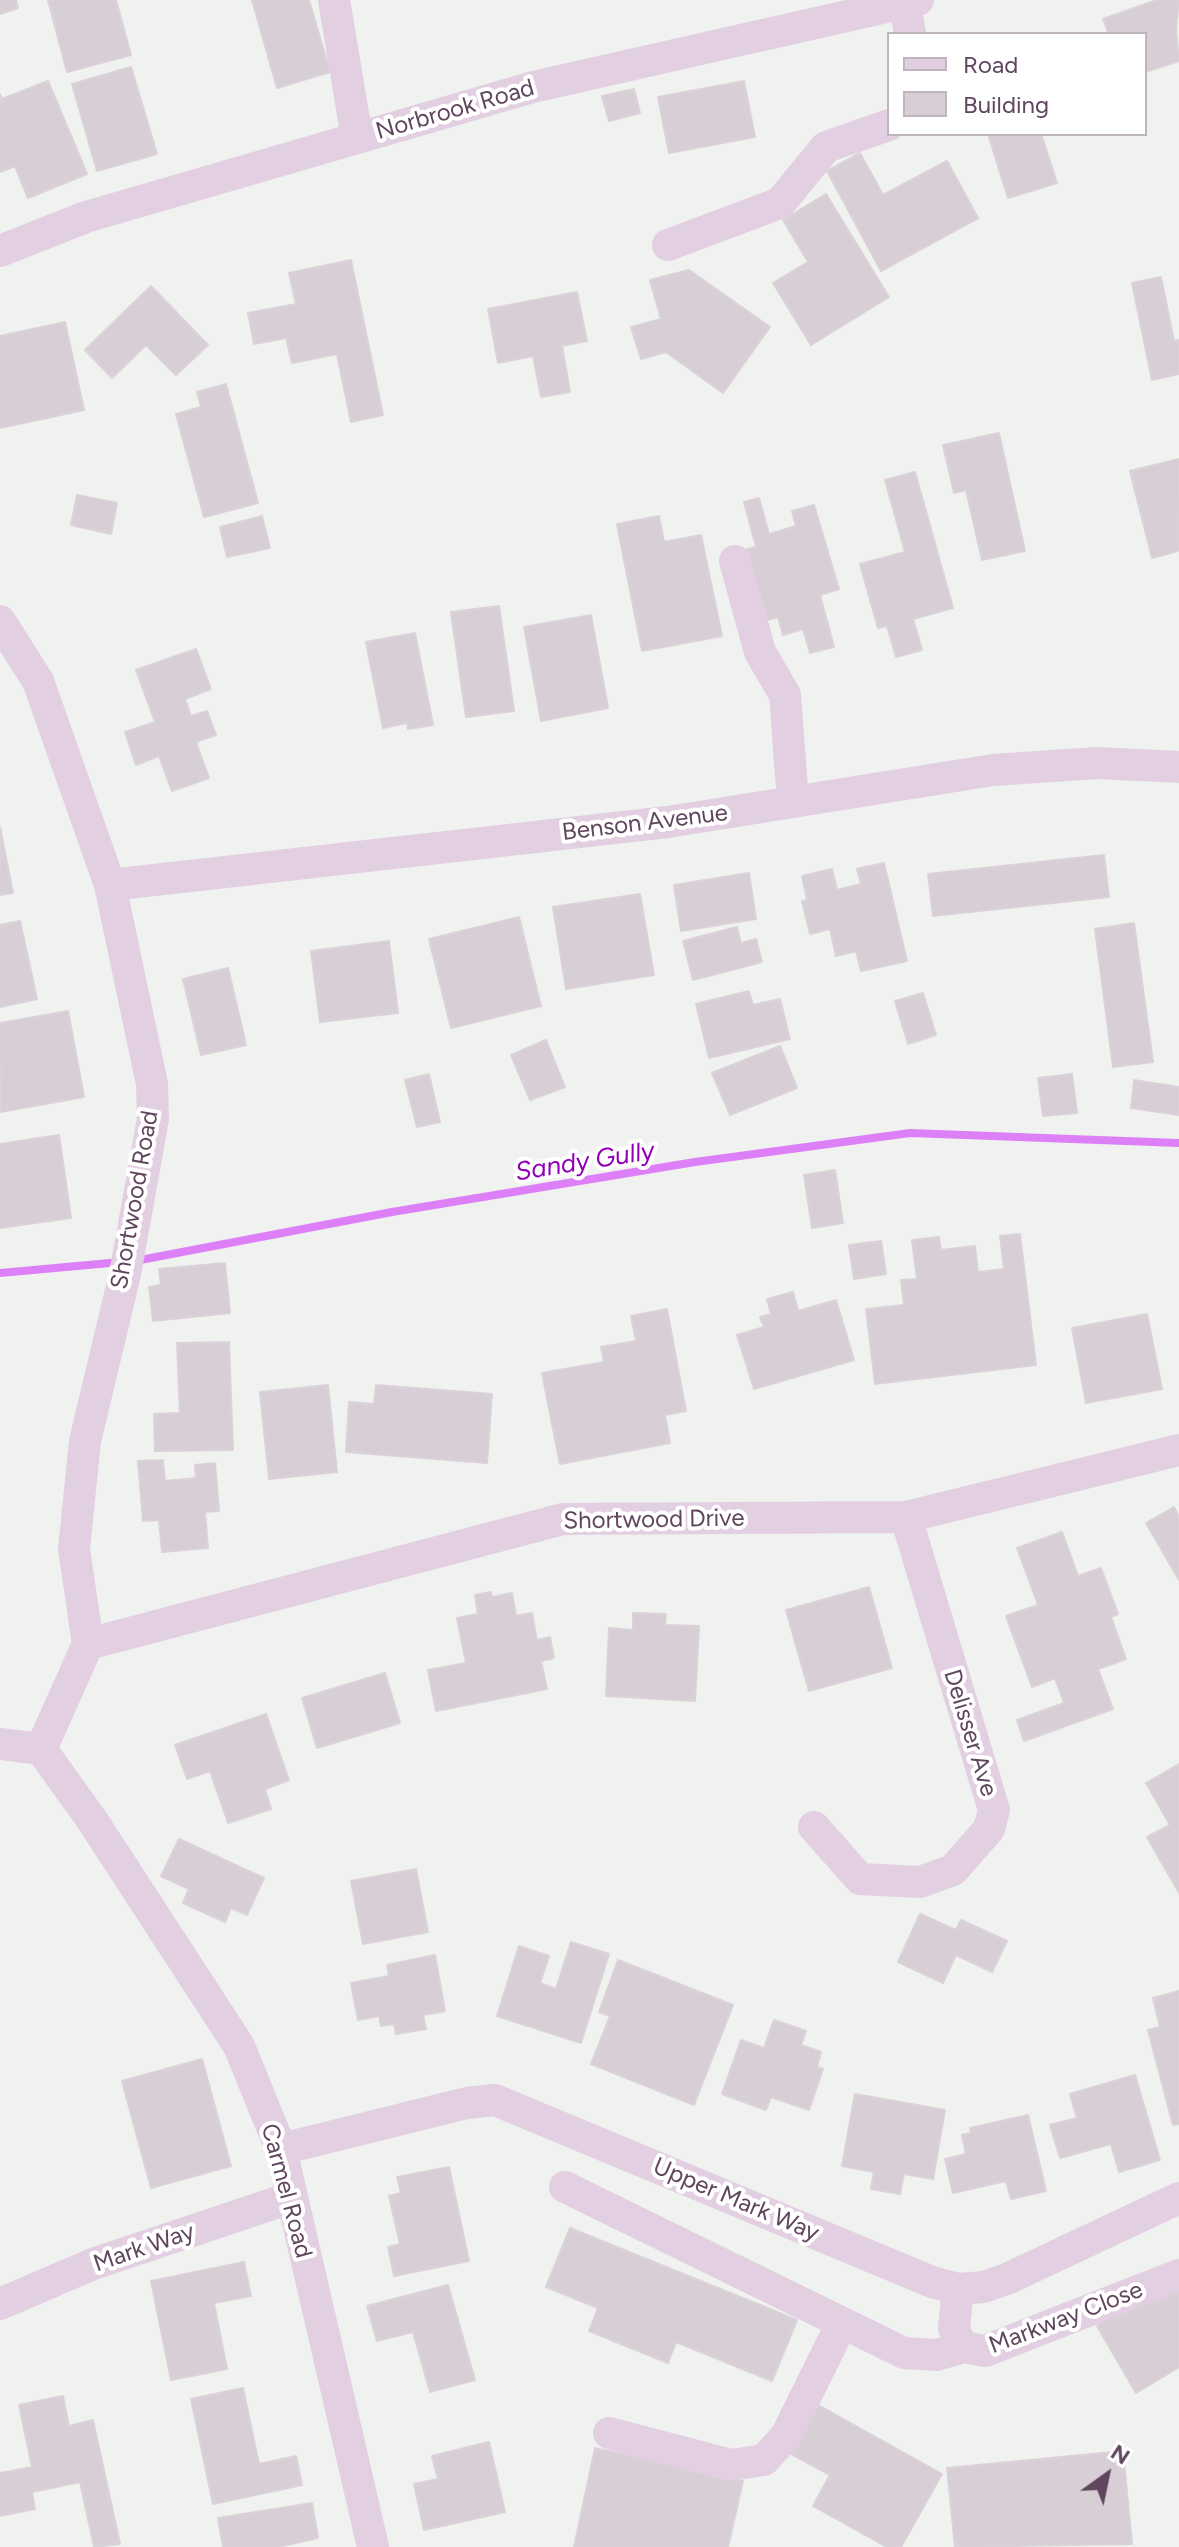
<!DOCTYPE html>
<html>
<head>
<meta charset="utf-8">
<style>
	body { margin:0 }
	#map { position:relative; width:1179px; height:2547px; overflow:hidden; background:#f0f2ef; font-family:Figtree,sans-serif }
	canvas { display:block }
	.legend { position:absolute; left:887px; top:32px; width:260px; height:104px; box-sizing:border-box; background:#fff; border:2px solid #bfb5bf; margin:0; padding:10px 14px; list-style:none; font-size:24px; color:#5f455e }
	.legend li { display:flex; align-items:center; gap:16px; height:40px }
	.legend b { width:40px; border:2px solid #bfb5bf }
	.north { position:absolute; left:1067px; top:2435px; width:80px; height:80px; -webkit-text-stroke:6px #fff; paint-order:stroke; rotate:33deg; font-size:22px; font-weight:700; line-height:32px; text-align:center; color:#5f455e }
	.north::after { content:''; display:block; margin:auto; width:28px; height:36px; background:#5f455e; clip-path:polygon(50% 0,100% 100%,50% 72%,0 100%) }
</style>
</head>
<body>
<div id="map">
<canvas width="1179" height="2547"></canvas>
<ul class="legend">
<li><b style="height:10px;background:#e3cfe2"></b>Road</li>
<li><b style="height:22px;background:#d8ced6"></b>Building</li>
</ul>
<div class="north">N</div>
</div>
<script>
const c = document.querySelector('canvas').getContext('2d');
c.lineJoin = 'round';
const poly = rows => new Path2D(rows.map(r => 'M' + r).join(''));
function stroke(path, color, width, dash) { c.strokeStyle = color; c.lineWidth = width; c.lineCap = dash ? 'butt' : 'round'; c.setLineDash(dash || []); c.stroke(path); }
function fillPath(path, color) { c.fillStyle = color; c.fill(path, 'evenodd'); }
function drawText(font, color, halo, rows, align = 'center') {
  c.font = font + ' Figtree,sans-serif'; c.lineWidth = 8; c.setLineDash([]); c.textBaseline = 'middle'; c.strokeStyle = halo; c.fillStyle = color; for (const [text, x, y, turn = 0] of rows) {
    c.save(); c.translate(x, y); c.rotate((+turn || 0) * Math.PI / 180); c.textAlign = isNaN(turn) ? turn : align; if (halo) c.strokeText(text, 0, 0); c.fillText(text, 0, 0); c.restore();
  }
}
stroke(poly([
	[135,1261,392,1212,695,1162,910,1133,1179,1143],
	[0,1273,121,1262]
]), '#dd80f7', 8);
const building = poly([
	[0,0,16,0,18,8,0,14,0,0],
	[48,0,116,0,131,55,67,72,48,0],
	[252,0,309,0,330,72,277,88,252,0],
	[1157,0,1179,0,1176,29,1179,61,1145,72,1145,34,1109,34,1103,19,1157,0],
	[131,67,157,154,97,171,72,84,131,67],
	[48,81,87,174,28,198,15,166,0,172,0,94,2,99,48,81],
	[744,81,755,137,669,153,658,97,744,81],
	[634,89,640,113,609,121,602,96,634,89],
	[988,134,1041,134,1057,183,1008,198,988,134],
	[860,153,883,195,947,161,978,218,881,271,827,171,860,153],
	[826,194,889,297,811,345,773,283,808,262,783,220,826,194],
	[351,260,383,415,351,422,337,354,292,363,286,338,254,344,248,313,296,304,289,273,351,260],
	[689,270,770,327,723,393,666,352,641,359,631,327,661,319,650,280,689,270],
	[1161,277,1174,341,1179,340,1179,374,1152,380,1132,283,1161,277],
	[151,286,208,345,176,375,146,345,112,378,85,350,151,286],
	[577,292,587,341,562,346,570,392,541,397,533,356,498,363,488,309,577,292],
	[65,322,84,410,0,428,0,336,65,322],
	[226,384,258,503,204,517,176,414,201,407,197,392,226,384],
	[999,433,1025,551,982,560,966,490,954,493,943,445,999,433],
	[1179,459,1178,551,1152,558,1130,471,1179,459],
	[915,472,953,608,913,619,922,650,896,657,887,626,878,628,860,564,905,552,885,480,915,472],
	[77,495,117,503,111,534,71,525,77,495],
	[759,498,769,534,796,526,792,511,814,505,839,589,820,595,834,647,810,653,803,629,783,635,778,617,760,622,740,551,756,547,744,502,759,498],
	[262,516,270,548,227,557,220,527,262,516],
	[659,516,664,542,701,535,722,636,642,651,617,524,659,516],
	[499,606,514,711,466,717,451,612,499,606],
	[591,615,608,708,541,721,524,627,591,615],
	[415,633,433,725,408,729,407,723,383,728,366,642,415,633],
	[196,649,211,689,185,699,191,716,207,711,216,735,196,742,209,778,172,791,159,756,136,765,125,732,155,722,136,670,196,649],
	[0,827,13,893,0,895,0,827],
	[1104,855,1109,897,933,916,928,874,1104,855],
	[884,863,907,961,861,971,856,951,836,956,830,929,810,934,802,901,807,900,802,876,832,869,837,890,861,884,857,869,884,863],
	[749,873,756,919,681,931,674,885,749,873],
	[640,894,654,975,566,989,553,907,640,894],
	[519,917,541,1006,451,1028,429,939,519,917],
	[20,921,37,999,0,1007,0,925,20,921],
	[1134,923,1153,1062,1113,1067,1095,929,1134,923],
	[737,927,741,943,756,939,762,962,693,980,683,941,737,927],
	[389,941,398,1013,320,1022,311,951,389,941],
	[228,968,246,1045,201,1055,183,979,228,968],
	[749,991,753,1005,780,999,790,1039,709,1058,696,1004,749,991],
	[923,993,936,1035,908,1044,895,1001,923,993],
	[68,1011,84,1097,1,1112,0,1023,68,1011],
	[546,1040,565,1087,530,1100,511,1055,546,1040],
	[780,1046,797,1088,730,1115,712,1073,780,1046],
	[429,1074,440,1122,417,1127,405,1080,429,1074],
	[1072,1074,1077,1113,1043,1116,1038,1078,1072,1074],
	[1134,1080,1179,1087,1179,1115,1131,1108,1134,1080],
	[59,1135,71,1218,0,1228,0,1144,59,1135],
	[835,1170,843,1223,812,1228,804,1175,835,1170],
	[1020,1234,1036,1365,875,1384,866,1309,904,1305,901,1280,917,1279,912,1240,939,1237,941,1250,975,1246,978,1272,1004,1269,1000,1236,1020,1234],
	[881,1241,886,1274,854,1279,849,1245,881,1241],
	[225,1263,230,1313,153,1321,149,1287,161,1285,159,1269,225,1263],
	[793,1292,798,1311,836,1300,854,1360,754,1389,737,1335,764,1327,760,1317,771,1314,767,1299,793,1292],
	[667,1309,686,1411,665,1415,670,1443,560,1464,542,1373,604,1362,601,1347,636,1341,631,1316,667,1309],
	[1147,1314,1162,1389,1086,1403,1072,1328,1147,1314],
	[229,1342,233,1450,155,1451,154,1414,180,1413,177,1343,229,1342],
	[328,1385,337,1472,269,1479,260,1392,328,1385],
	[376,1385,492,1394,487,1463,346,1452,349,1402,374,1404,376,1385],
	[163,1460,165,1481,196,1478,195,1465,215,1463,219,1511,205,1512,208,1548,162,1552,159,1520,143,1521,138,1461,163,1460],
	[1174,1507,1179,1517,1179,1580,1146,1523,1174,1507],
	[1062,1532,1078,1576,1101,1568,1118,1614,1111,1617,1126,1659,1098,1669,1113,1709,1024,1741,1017,1720,1064,1703,1055,1678,1032,1687,1006,1616,1038,1605,1017,1548,1062,1532],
	[869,1587,892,1668,809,1691,786,1610,869,1587],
	[491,1592,492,1597,512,1593,516,1616,532,1613,537,1640,550,1637,554,1658,541,1661,547,1689,436,1711,428,1670,466,1663,457,1618,478,1614,475,1595,491,1592],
	[633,1613,666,1614,665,1625,699,1626,695,1701,606,1696,609,1628,633,1630,633,1613],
	[385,1673,400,1723,317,1748,302,1698,385,1673],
	[266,1714,289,1780,265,1789,271,1809,228,1823,210,1771,187,1779,175,1745,266,1714],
	[1179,1764,1179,1893,1147,1837,1170,1825,1146,1783,1179,1764],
	[179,1839,264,1878,247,1915,231,1908,225,1922,183,1903,189,1889,161,1876,179,1839],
	[416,1869,428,1932,363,1944,351,1881,416,1869],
	[920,1914,956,1930,961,1920,1007,1941,992,1972,956,1955,943,1983,898,1962,920,1914],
	[571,1942,609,1954,581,2043,497,2016,519,1946,549,1956,540,1983,556,1989,571,1942],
	[435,1955,445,2011,423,2015,426,2029,396,2034,394,2024,381,2026,379,2016,358,2020,351,1983,389,1976,387,1965,435,1955],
	[618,1960,733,2005,694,2105,591,2064,610,2016,599,2012,618,1960],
	[1179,1991,1179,2124,1173,2125,1148,2030,1160,2027,1153,1998,1179,1991],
	[774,2020,806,2031,801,2045,821,2052,817,2067,823,2069,809,2110,771,2097,766,2110,722,2094,741,2040,764,2048,774,2020],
	[202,2059,231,2166,151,2188,122,2081,202,2059],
	[1135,2075,1160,2160,1119,2172,1111,2144,1060,2158,1050,2125,1077,2118,1070,2094,1135,2075],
	[855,2094,945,2110,933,2179,904,2174,900,2194,871,2189,874,2172,842,2166,855,2094],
	[1028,2115,1046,2191,1011,2199,1006,2181,953,2193,945,2159,966,2154,962,2135,971,2133,970,2128,1028,2115],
	[449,2167,469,2261,394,2276,388,2247,400,2244,389,2196,401,2193,397,2177,449,2167],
	[570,2228,797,2320,772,2381,676,2342,668,2363,589,2331,598,2308,546,2287,570,2228],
	[244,2262,251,2296,214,2303,227,2369,171,2380,151,2281,244,2262],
	[1179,2277,1179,2367,1136,2393,1097,2326,1179,2277],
	[448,2285,475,2380,430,2392,413,2332,377,2341,367,2306,448,2285],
	[243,2388,259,2464,296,2456,302,2485,213,2504,191,2399,243,2388],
	[63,2396,69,2426,93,2420,120,2544,94,2547,80,2482,32,2492,35,2509,0,2516,0,2473,32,2467,19,2405,63,2396],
	[811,2401,942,2474,901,2547,887,2547,813,2506,830,2475,784,2450,811,2401],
	[489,2442,505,2512,424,2530,414,2484,438,2479,432,2456,489,2442],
	[595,2448,743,2481,728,2547,574,2547,595,2448],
	[1123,2451,1132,2544,955,2547,947,2468,1123,2451],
	[312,2503,318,2538,278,2547,223,2547,218,2518,312,2503]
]);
fillPath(building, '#d8ced6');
stroke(building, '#dbd2d9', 2);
stroke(poly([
	[334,0,357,138],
	[905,3,910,34],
	[668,245,780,203,826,147,889,125],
	[0,251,86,217,533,87,918,0],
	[735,561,760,652,785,695,793,802],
	[0,621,38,681,110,885,152,1084,153,1119,125,1274,85,1441,74,1549,88,1644,41,1749,0,1744],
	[110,885,668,822,993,770,1097,763,1179,767],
	[88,1644,563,1519,906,1517,1179,1450],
	[41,1749,92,1820,239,2046,281,2149,373,2547],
	[814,1827,860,1879,920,1882,953,1870,989,1829,994,1810,906,1517],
	[281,2149,467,2103,495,2100,932,2282,958,2289,984,2287,1009,2278,1179,2198],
	[565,2187,904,2353,937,2355,964,2347],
	[958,2289,954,2328,957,2337,964,2347,985,2351,1179,2275],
	[0,2304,93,2264,290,2198],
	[609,2433,731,2465,764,2460,786,2436,842,2323]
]), '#e3cfe2', 32);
drawText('24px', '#5f455e', '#fff', [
	["Norbrook Road",455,110,-16],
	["Benson Avenue",645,823,-7],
	["Shortwood Road",135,1200,-80],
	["Shortwood Drive",654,1520,-1],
	["Delisser Ave",970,1733,73],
	["Carmel Road",286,2191,75],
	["Upper Mark Way",736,2200,23],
	["Mark Way",144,2248,-19],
	["Markway Close",1066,2318,-21]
]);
drawText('italic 26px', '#8f00b7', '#fff', [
	["Sandy Gully",585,1162,-9]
]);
</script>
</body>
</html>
